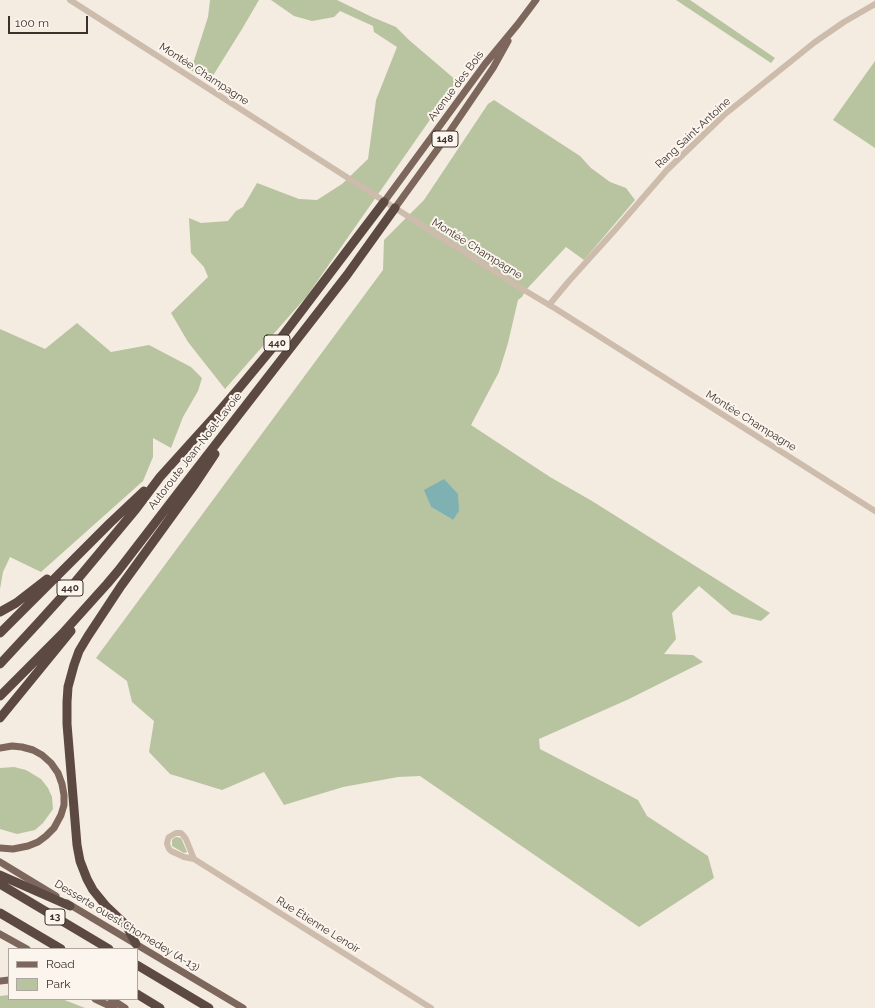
<!DOCTYPE html>
<html>
<head>
<meta charset="utf-8">
<style>
	body { margin:0 }
	#map { position:relative; width:875px; height:1008px; overflow:hidden; background:#f4ebe1; font-family:Raleway,sans-serif }
	canvas { display:block }
	.legend { position:absolute; left:8px; top:948px; width:130px; height:52px; box-sizing:border-box; background:#fbf5ee; border:1px solid #aea6a0; margin:0; padding:5px 7px; list-style:none; font-size:12px; color:#3b302b }
	.legend li { display:flex; align-items:center; gap:8px; height:20px }
	.legend b { width:20px; border:1px solid #aea6a0 }
	.scale { position:absolute; left:8px; top:16px; width:80px; height:18px; box-sizing:border-box; border:2px solid #3b302b; border-top:0; padding-left:5px; font-size:12px; line-height:14px; white-space:nowrap; color:#3b302b; -webkit-text-stroke:3px #fbf5ee; paint-order:stroke }
</style>
</head>
<body>
<div id="map">
<canvas width="875" height="1008"></canvas>
<ul class="legend">
<li><b style="height:5px;background:#7d675c"></b>Road</li>
<li><b style="height:11px;background:#b8c4a0"></b>Park</li>
</ul>
<div class="scale">100 m</div>
</div>
<script>
const c = document.querySelector('canvas').getContext('2d');
c.lineJoin = 'round';
function fillPath(path, color) { c.fillStyle = color; c.fill(path, 'evenodd'); }
const poly = rows => new Path2D(rows.map(r => 'M' + r).join(''));
function stroke(path, color, width, dash) { c.strokeStyle = color; c.lineWidth = width; c.lineCap = dash ? 'butt' : 'round'; c.setLineDash(dash || []); c.stroke(path); }
function drawText(font, color, halo, rows, align = 'center') {
  c.font = font + ' Raleway,sans-serif'; c.lineWidth = 4; c.setLineDash([]); c.textBaseline = 'middle'; c.strokeStyle = halo; c.fillStyle = color; for (const [text, x, y, turn = 0] of rows) {
    c.save(); c.translate(x, y); c.rotate((+turn || 0) * Math.PI / 180); c.textAlign = isNaN(turn) ? turn : align; if (halo) c.strokeText(text, 0, 0); c.fillText(text, 0, 0); c.restore();
  }
}
fillPath(poly([
	[210,0,259,0,242,29,209,82,191,70,208,17],
	[271,0,337,0,372,17,396,27,409,40,457,81,307,296,225,389,188,342,171,313,208,277,204,267,191,253,189,218,201,223,228,221,236,211,243,207,257,183,299,199,317,200,342,184,368,159,376,100,397,47,374,32,373,26,340,11,334,17,312,21,294,16],
	[676,0,690,0,775,58,771,63],
	[875,61,875,148,833,120],
	[494,100,580,156,591,168,610,182,626,188,635,200,584,260,566,247,525,291,522,297,518,300,508,343,499,372,471,425,550,477,592,501,770,613,761,621,732,614,699,586,672,613,676,639,664,654,693,655,703,662,629,699,539,739,540,749,638,800,647,816,708,856,714,878,639,927,420,776,398,777,343,787,284,805,264,772,222,790,170,774,149,752,154,721,132,702,127,681,96,658,383,270,384,240,424,200,488,104],
	[425,490,453,520,431,507],
	[77,323,111,352,149,345,191,367,202,378,198,391,183,417,171,448,153,438,153,457,143,481,41,572,10,557,3,572,0,589,0,329,45,349],
	[14,767,26,770,41,779,48,788,52,797,53,809,43,823,35,830,17,834,0,829,0,768],
	[177,837,181,838,182,840,187,852,184,853,172,846,172,840,174,838],
	[9,995,9,999,62,999,85,1008,0,1008,0,996]
]), '#b8c4a0');
fillPath(poly([
	[444,479,458,494,459,511,453,520,431,507,424,490]
]), '#7fb0b2');
stroke(poly([
	[70,0,395,208,519,287,556,309,875,511],
	[549,305,569,281,615,230,667,170,724,115,815,42,844,22,875,4],
	[194,859,186,839,183,835,181,833,176,833,169,837,168,839,167,844,169,849,171,851,184,857,194,859,431,1008]
]), '#cdbbac', 6);
stroke(poly([
	[384,202,485,64,518,24,536,0],
	[395,208,442,143,493,68,508,41],
	[0,748,12,746,22,747,33,750,42,755,51,763,58,773,62,784,64,795,64,805,61,815,54,828,46,836,38,842,28,846,13,849,0,848],
	[0,862,56,896],
	[67,903,243,1008],
	[0,934,27,949],
	[0,981,9,980],
	[95,999,114,1008],
	[111,999,125,1008]
]), '#7d675c', 7);
stroke(poly([
	[0,612,16,603,47,579],
	[0,633,110,523,144,491],
	[0,664,38,623,76,581,136,509,160,477,216,415,240,387,284,334,384,202],
	[0,696,62,634,107,584,118,571,188,480,347,275,395,208],
	[0,718,71,631],
	[0,875,70,906],
	[0,884,109,949],
	[0,913,61,949],
	[136,944,126,925,106,906,93,890,87,879,80,861,77,845,67,724,67,702,68,687,74,665,79,651,88,636,121,586,195,484,215,454],
	[137,965,209,1008],
	[137,994,160,1008]
]), '#5c4a42', 9);
for (const [x, y, w] of [
	[445,139,26],
	[277,343,26],
	[70,588,26],
	[55,917,20]
]) { const box = new Path2D(); box.roundRect(x - w / 2, y - 8, w, 16, 3); c.fillStyle = '#fbf5ee'; c.fill(box); stroke(box, '#3b302b', 1); }
drawText('bold 10px', '#3b302b', null, [
	["148",445,139],
	["440",277,343],
	["440",70,588],
	["13",55,917]
]);
drawText('11px', '#3b302b', '#fbf5ee', [
	["Montée Champagne",204,74,33],
	["Avenue des Bois",456,86,-53],
	["Rang Saint-Antoine",693,133,-43],
	["Montée Champagne",477,249,32],
	["Montée Champagne",751,421,32],
	["Autoroute Jean-Noël-Lavoie",195,451,-52],
	["Rue Étienne Lenoir",318,925,32],
	["Desserte ouest Chomedey (A-13)",127,926,31]
]);
</script>
</body>
</html>
